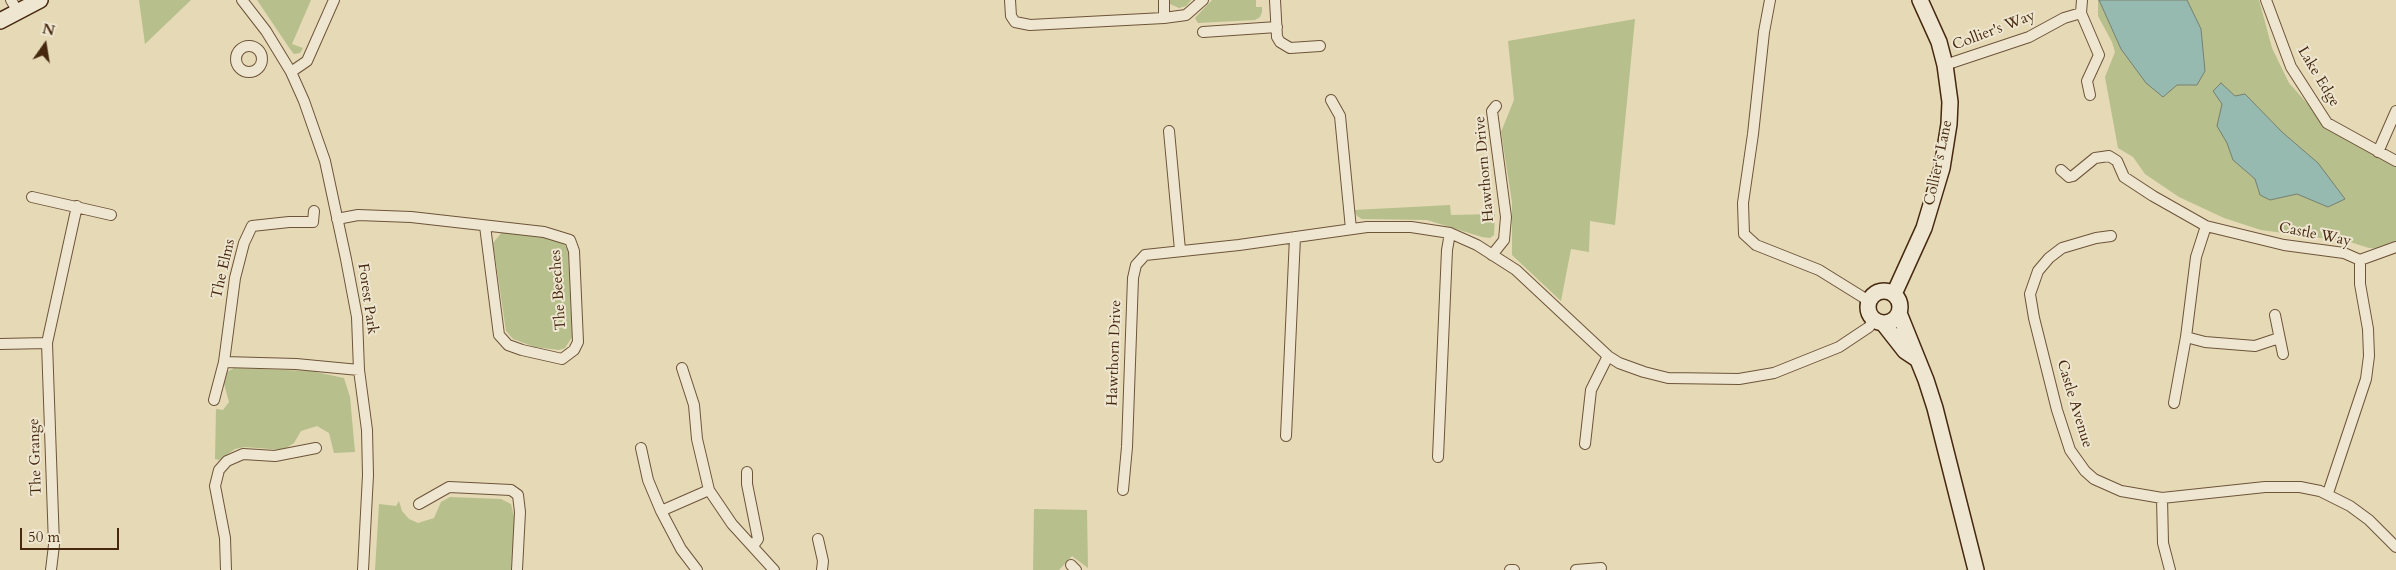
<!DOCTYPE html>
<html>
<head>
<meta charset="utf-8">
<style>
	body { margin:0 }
	#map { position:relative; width:2396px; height:570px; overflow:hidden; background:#e5d9b6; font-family:Cardo,serif }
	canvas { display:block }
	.north { position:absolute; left:20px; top:20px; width:50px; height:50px; -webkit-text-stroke:4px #eee6d0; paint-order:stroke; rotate:13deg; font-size:14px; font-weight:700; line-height:20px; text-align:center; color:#46280f }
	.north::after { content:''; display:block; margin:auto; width:18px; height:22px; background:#46280f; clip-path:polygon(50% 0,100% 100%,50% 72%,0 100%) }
	.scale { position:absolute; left:20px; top:528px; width:99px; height:22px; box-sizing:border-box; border:2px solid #46280f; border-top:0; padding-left:6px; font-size:15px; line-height:18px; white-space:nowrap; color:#46280f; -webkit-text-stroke:4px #eee6d0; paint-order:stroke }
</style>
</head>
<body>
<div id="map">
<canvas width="2396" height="570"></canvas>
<div class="north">N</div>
<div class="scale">50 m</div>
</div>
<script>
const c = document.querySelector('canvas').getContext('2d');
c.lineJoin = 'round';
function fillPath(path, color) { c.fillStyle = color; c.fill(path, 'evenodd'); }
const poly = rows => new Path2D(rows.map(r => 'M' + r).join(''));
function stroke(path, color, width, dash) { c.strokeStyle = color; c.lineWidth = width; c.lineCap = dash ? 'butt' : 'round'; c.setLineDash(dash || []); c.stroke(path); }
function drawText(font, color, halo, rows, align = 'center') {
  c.font = font + ' Cardo,serif'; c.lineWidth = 4; c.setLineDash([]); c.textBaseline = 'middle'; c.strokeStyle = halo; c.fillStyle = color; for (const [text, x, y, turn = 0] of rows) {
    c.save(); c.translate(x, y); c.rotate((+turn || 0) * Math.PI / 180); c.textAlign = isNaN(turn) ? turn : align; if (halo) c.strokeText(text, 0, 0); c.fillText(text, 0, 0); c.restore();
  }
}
fillPath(poly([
	[139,0,191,0,145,44],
	[257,0,311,0,292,44,303,48,300,53,294,54,290,49],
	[1169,0,1191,0,1186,6,1179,8,1170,4],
	[1212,0,1256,0,1256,7,1262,7,1262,12,1260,17,1255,20,1198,23,1195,18],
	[2098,0,2259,0,2272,48,2289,83,2332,131,2396,166,2396,244,2384,249,2369,248,2350,242,2261,230,2224,218,2179,197,2145,174,2133,157,2118,148,2105,77,2115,52,2112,42,2098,16],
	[1635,19,1615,225,1590,221,1589,252,1571,249,1561,301,1512,255,1512,202,1501,132,1514,100,1508,41],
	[1450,205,1451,215,1495,214,1494,235,1490,238,1482,237,1427,220,1362,219,1357,216,1354,210],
	[502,232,552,238,562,241,568,250,572,337,565,348,559,350,535,347,513,339,506,331,493,243],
	[234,368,311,371,344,378,350,397,355,452,334,453,329,433,317,426,301,431,294,443,283,450,245,447,235,449,219,460,215,459,216,409,223,410,229,402,223,380,227,372],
	[450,497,501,499,511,504,515,520,511,570,375,570,379,504,396,506,399,501,402,511,409,519,418,523,434,518,441,502],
	[1034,509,1087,510,1088,568,1072,556,1059,570,1033,570]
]), '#b7bf8c');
const water = poly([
	[2099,0,2187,0,2201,29,2205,71,2197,85,2177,85,2163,97,2146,83,2121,49,2099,0],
	[2221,83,2235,96,2245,94,2282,132,2318,163,2345,199,2328,207,2297,194,2270,200,2260,195,2255,179,2233,160,2227,143,2217,126,2222,104,2213,91,2221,83]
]);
fillPath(water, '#96bab0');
stroke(water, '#768070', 1);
const street = poly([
	[11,0,18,12],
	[242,0,266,31,291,72,304,101,325,161,346,259,357,317,359,370,367,430,368,475,363,570],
	[1010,0,1011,16,1015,22,1030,25,1164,18,1186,15,1203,0],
	[1164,0,1164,18],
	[1275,0,1277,37,1280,42,1290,48,1320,46],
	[1770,0,1764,32,1753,134,1743,203,1744,234,1756,245,1819,270,1869,301],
	[2082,0,2081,13,2099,55,2087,81,2090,95],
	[2266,0,2291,67,2327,123,2396,161],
	[1203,32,1277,27],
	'236 59a13 13 0 1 1 26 0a13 13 0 1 1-26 0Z',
	[1945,65,2029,37,2064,18,2081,13],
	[291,72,307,61,334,0],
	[1331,100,1340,116,1351,229],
	[1169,131,1180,250],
	[2378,152,2396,111],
	[2061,170,2069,177,2073,176,2095,158,2109,156,2117,161,2124,177,2153,196,2206,226,2284,245,2344,253,2360,260,2360,284,2368,329,2369,356,2366,379,2328,493],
	[32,197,111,215],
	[314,211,313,222,289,222,252,226,244,243,235,278,224,362,296,364,359,370],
	[337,219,358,215,411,217,544,232,570,240,574,251,578,342,574,350,562,359,522,350,508,345,499,335,485,226],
	[2111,236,2096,238,2062,248,2049,258,2038,271,2030,294,2034,318,2057,410,2070,450,2085,471,2094,479,2121,491,2162,498,2265,487,2300,487,2320,491,2350,506,2369,520,2396,547],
	[1492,255,1504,240,1506,217,1492,111,1496,106],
	[2360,260,2396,247],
	[2275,315,2283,354],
	[2186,337,2205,342,2255,346,2279,338],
	[0,344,47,343],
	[682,368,694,405,697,439,709,490,732,524,774,570],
	[214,400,224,362],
	[2174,403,2186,337,2196,257,2206,226],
	[1286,436,1295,237],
	[1585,444,1591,390,1608,356],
	[641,448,648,480,661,511,681,549,697,570],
	[1438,457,1447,250,1450,233],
	[747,472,747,484,758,539,753,546],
	[1123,490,1127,447,1133,278,1136,265,1145,255,1239,245,1367,227,1411,227,1450,233,1477,245,1516,270,1608,356,1619,363,1644,372,1668,378,1739,379,1774,373,1839,347,1869,327,1874,320],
	[2162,498,2163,543,2170,570],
	[419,504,449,487,511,490,518,495,520,512,517,570],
	[661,511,709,490],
	[818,539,823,561,822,570],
	[1071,565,1076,570],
	[51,570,54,545,47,343,77,206],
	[226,570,225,538,215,486,219,470,227,461,243,454,275,456,316,448],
	[1510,570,1514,570],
	[1576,570,1601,568]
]);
const secondary = poly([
	[0,21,40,0],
	'1868 307a16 16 0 1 1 32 0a16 16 0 1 1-32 0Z',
	[1894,294,1924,228,1942,168,1949,124,1950,102,1945,65,1939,42,1920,0],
	[1899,313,1926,380,1935,408,1976,570],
	[1883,323,1905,351,1917,359]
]);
stroke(street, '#6e5439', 12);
stroke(secondary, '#46280f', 18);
stroke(street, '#eee6d0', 10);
stroke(secondary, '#eee6d0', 15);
drawText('15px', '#46280f', '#eee6d0', [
	["Collier's Way",1994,31,-21],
	["Lake Edge",2318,77,59],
	["Collier's Lane",1939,163,-78],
	["Hawthorn Drive",1485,169,-95],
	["Castle Way",2315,235,11],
	["The Elms",224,269,-77],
	["The Beeches",559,290,-94],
	["Forest Park",367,299,82],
	["Hawthorn Drive",1115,353,-88],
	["Castle Avenue",2074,404,73],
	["The Grange",36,457,-92]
]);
</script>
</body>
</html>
